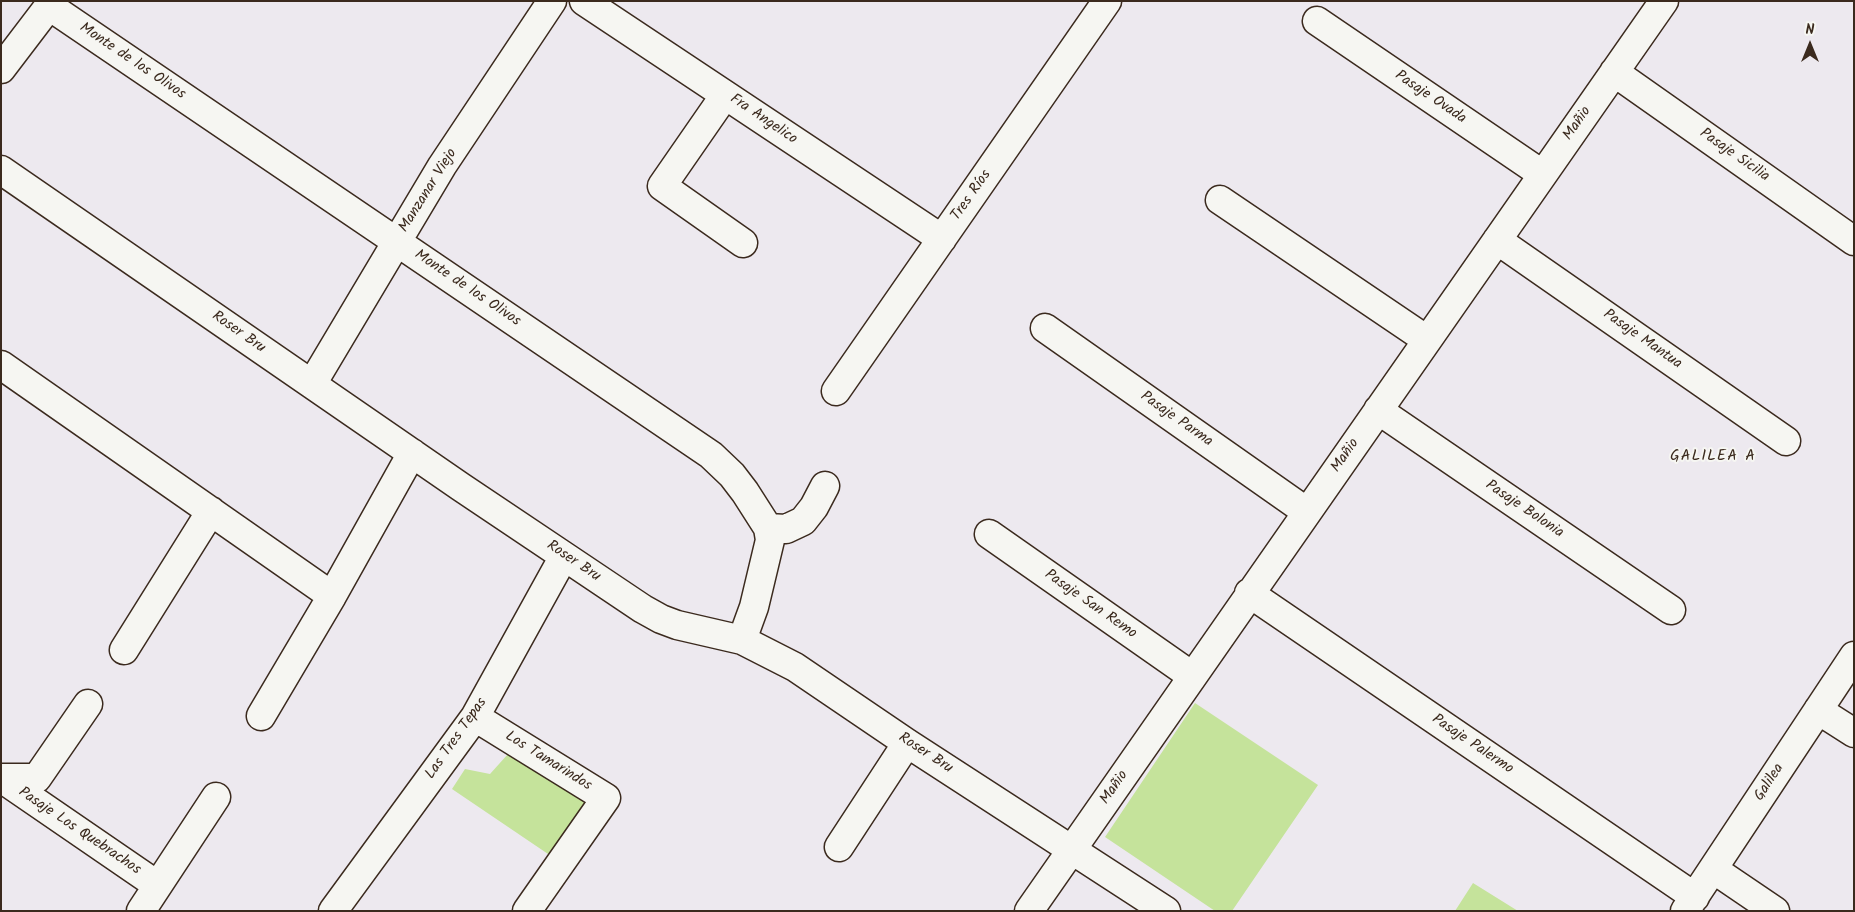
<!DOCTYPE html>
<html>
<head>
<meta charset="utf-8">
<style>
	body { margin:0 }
	#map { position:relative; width:1855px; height:912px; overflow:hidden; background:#ede9ef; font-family:Kalam,sans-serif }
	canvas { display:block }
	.frame { position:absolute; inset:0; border:2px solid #3b2a1e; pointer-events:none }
	.north { position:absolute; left:1785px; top:20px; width:50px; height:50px; -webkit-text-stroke:4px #f6f6f2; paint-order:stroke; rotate:0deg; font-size:14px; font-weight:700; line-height:20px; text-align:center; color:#3b2a1e }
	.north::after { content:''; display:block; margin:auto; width:18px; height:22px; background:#3b2a1e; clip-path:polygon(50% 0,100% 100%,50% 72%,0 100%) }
</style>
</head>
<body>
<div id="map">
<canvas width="1855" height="912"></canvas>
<div class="frame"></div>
<div class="north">N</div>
</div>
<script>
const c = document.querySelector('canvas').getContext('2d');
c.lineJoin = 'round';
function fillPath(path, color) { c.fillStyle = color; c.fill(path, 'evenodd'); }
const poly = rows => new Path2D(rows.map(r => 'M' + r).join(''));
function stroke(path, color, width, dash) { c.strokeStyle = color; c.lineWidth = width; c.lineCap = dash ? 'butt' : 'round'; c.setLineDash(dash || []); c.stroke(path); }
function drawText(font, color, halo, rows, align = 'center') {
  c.font = font + ' Kalam,sans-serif'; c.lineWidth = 4; c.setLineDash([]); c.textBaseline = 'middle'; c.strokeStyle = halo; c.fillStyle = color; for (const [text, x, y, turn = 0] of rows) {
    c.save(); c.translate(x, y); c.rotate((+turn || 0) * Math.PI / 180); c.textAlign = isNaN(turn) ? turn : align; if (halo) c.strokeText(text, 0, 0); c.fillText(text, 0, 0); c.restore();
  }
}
fillPath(poly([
	[1195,703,1318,785,1232,911,1215,911,1105,837],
	[508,754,592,802,551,856,452,789,465,769,490,774],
	[1473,883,1518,911,1455,911]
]), '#c5e39b');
const minor = poly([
	[584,1,942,239],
	[1317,21,1542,174],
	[1,69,49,6,711,455,732,475,745,492,768,528,770,540,754,607,742,640],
	[1614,72,1854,241],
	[725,95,662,186,743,243],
	[1,170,461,487,643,609,661,619,677,625,742,640,795,667,907,743,1166,911],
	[1220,200,1427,340],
	[1497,240,1786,441],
	[1045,328,1307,512],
	[1,365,332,596],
	[312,384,442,166,552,1],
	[836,391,1107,1],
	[1378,410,1671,610],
	[768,528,786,529,803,521,814,507,825,486],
	[989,534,1192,676],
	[1249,593,1695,897],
	[124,650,211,511],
	[1818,710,1854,733],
	[261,716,332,596,412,453],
	[475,717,606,798,527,911],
	[1,778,157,885],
	[1,778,37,778,88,704],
	[839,847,907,743],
	[1713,869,1775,911],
	[141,911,216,797],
	[333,911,475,717,564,556],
	[1029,911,1664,1],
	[1685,911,1854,656]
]);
stroke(minor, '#3b2a1e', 31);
stroke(minor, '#f6f6f2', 28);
drawText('15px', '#3b2a1e', '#f6f6f2', [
	["Monte de los Olivos",132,62,34],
	["Pasaje Ovada",1430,98,34],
	["Fra Angelico",763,120,34],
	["Mañio",1578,124,-55],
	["Pasaje Sicilia",1734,156,35],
	["Manzanar Viejo",429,191,-58],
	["Tres Ríos",972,196,-55],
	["Monte de los Olivos",467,289,34],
	["Roser Bru",238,333,35],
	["Pasaje Mantua",1642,340,35],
	["Pasaje Parma",1176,420,35],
	["Mañio",1346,456,-55],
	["Pasaje Bolonia",1524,510,34],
	["Roser Bru",573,562,34],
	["Pasaje San Remo",1090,605,35],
	["Las Tres Tepas",457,739,-55],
	["Pasaje Palermo",1472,745,34],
	["Roser Bru",925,754,33],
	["Los Tamarindos",548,762,32],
	["Galilea",1770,783,-57],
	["Mañio",1115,788,-55],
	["Pasaje Los Quebrachos",79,832,34]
]);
c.letterSpacing = '1px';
drawText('16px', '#3b2a1e', '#f6f6f2', [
	["GALILEA A",1713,457]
]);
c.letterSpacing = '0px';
</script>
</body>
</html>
